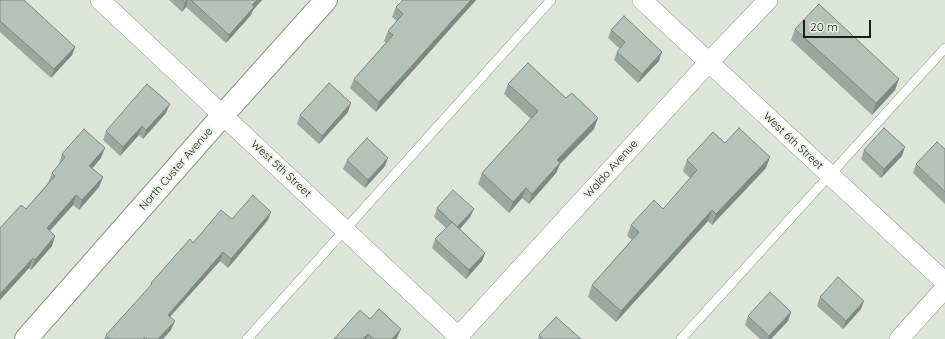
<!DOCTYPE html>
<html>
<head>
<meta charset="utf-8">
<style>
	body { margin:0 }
	#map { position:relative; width:945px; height:339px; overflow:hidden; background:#dde5d9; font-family:Quicksand,sans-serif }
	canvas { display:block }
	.scale { position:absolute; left:803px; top:20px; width:68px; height:18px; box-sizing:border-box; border:2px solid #191c17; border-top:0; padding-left:5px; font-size:12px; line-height:14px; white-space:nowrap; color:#191c17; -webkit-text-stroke:3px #eaf3e6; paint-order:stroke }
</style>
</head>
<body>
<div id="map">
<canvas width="945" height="339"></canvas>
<div class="scale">20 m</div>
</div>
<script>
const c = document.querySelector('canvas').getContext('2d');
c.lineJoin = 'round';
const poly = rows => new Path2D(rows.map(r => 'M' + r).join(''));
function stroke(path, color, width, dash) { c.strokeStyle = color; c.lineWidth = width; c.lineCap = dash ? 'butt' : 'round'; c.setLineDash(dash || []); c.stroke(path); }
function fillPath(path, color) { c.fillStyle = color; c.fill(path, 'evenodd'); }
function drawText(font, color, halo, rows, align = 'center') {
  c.font = font + ' Quicksand,sans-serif'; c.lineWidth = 4; c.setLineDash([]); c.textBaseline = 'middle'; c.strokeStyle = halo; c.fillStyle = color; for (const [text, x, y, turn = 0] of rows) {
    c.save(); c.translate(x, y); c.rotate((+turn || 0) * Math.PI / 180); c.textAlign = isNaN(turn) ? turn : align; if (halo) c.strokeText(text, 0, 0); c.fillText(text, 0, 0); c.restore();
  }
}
const service = poly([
	[247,339,551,0],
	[681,339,945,48]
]);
const minor = poly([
	[100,0,461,339],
	[642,0,945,282],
	[456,339,709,62,768,0],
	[899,339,945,288]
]);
const tertiary = poly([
	[26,339,223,115,326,0]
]);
stroke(service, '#8d9488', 10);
stroke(minor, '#8d9488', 20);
stroke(tertiary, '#8d9488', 24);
stroke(service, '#fff', 9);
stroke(minor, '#fff', 19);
stroke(tertiary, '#fff', 22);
fillPath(poly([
	[0,0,75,47,72,55,51,78,0,32],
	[169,0,262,0,253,10,251,15,226,43,186,7,182,12],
	[476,0,376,112,350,88,354,79,386,43,384,41,388,31,397,21,392,17,396,7],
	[795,29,899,79,895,90,872,115,791,40],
	[611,30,659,61,638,83,614,60,617,52,620,49,608,38],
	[508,84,594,129,560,164,556,173,529,204,522,198,509,213,478,184,482,173,531,119,504,94],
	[348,112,319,144,297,124,300,115],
	[166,113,143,139,139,135,120,156,103,140,106,131],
	[725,143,766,168,712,225,708,221,616,322,588,297,592,285,632,240,627,236,631,225,663,209,690,178,683,171,687,160],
	[945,149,945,204,913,173,916,164],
	[864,150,902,156,881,178,861,159],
	[62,154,101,158,92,168,103,177,99,187,79,210,73,205,50,231,52,246,31,270,29,268,0,300,0,228,26,209,48,183,52,173,59,164],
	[347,160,385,166,365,188,343,169],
	[437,208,470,217,460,229,485,253,482,261,466,279,432,248,435,239,446,228,434,217],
	[232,219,268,220,228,268,220,261,170,317,171,330,163,339,104,339,106,335,150,287,151,283,193,243],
	[820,297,861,309,843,329,817,306],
	[791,312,788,321,771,339,760,339,745,325,748,316],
	[370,319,397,338,396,339,334,339],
	[539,335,581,339,538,339]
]), '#9ca79f');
fillPath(poly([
	[187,0,188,0,186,7,182,12,185,3],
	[257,0,262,0,253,10,251,15,226,43,229,35],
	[471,0,476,0,376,112,379,102],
	[75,47,72,55,51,78,54,69],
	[662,52,659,61,638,83,642,74],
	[899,79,895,90,872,115,876,103],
	[351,103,348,112,319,144,322,136],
	[170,104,166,113,143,139,146,130],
	[598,118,594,129,560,164,556,173,529,204,532,194,557,160],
	[142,126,139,135,120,156,123,147],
	[905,147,902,156,881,178,884,169],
	[105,148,101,158,86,176,89,166],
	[770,157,766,168,712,225,716,214],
	[388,158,385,166,365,188,368,180],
	[103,177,99,187,79,210,82,200],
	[526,188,522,198,509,213,513,202],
	[76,195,73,205,43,238,47,228],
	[474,209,470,217,454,236,457,227],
	[712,210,708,221,616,322,621,311],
	[271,212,268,220,228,268,231,259],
	[55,236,52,246,31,270,35,260],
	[223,252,220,261,164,323,168,315],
	[485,253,482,261,466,279,469,270],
	[33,258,29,268,0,300,0,294],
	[864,301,861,309,843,329,846,321],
	[791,312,788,321,771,339,768,339,769,336],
	[175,321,171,330,163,339,158,339],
	[401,329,397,338,396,339,392,339],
	[368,334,366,339,363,339]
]), '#7f8882');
const building = poly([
	[0,0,24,0,75,47,54,69,0,21,0,0],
	[182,0,187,0,185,3,182,0],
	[191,0,257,0,252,5,254,7,229,35,191,0],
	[403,0,471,0,379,102,354,79,393,35,388,31,403,14,396,7,403,0],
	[819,4,899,79,876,103,795,29,819,4],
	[624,16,662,52,642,74,617,52,625,42,611,30,624,16],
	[528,63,566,98,572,93,598,118,557,160,560,163,532,194,526,188,513,202,482,173,538,111,508,84,528,63],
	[329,83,351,103,322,136,300,115,329,83],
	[147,84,170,104,146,130,142,126,123,147,106,131,147,84],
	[739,128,770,157,716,214,712,210,621,311,592,285,639,232,631,225,654,200,663,209,697,170,687,160,713,132,725,143,739,128],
	[884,128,905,147,884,169,864,150,884,128],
	[84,129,105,148,89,166,103,177,82,200,76,195,47,228,55,236,35,260,33,258,0,294,0,228,21,205,26,209,55,176,52,173,65,157,62,154,84,129],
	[367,138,388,158,368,180,347,160,367,138],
	[937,142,945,149,945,192,916,164,937,142],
	[453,190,474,209,457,227,437,208,453,190],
	[253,195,271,212,231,259,223,252,168,315,175,321,158,339,147,339,145,337,143,339,110,339,106,335,152,284,151,283,190,239,193,243,221,210,232,219,253,195],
	[452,222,485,253,469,270,435,239,452,222],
	[838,277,864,301,846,321,820,297,838,277],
	[770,292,791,312,769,336,748,316,770,292],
	[379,309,401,329,392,339,374,339,368,334,363,339,334,339,360,310,370,319,379,309],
	[556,317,581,339,543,339,539,335,556,317]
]);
fillPath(building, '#b5c2b9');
stroke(building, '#7f8882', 1);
drawText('11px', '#191c17', '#eaf3e6', [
	["West 6th Street",793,141,43],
	["North Custer Avenue",176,169,-49],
	["West 5th Street",281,169,43],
	["Waldo Avenue",611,169,-48]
]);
</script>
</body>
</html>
